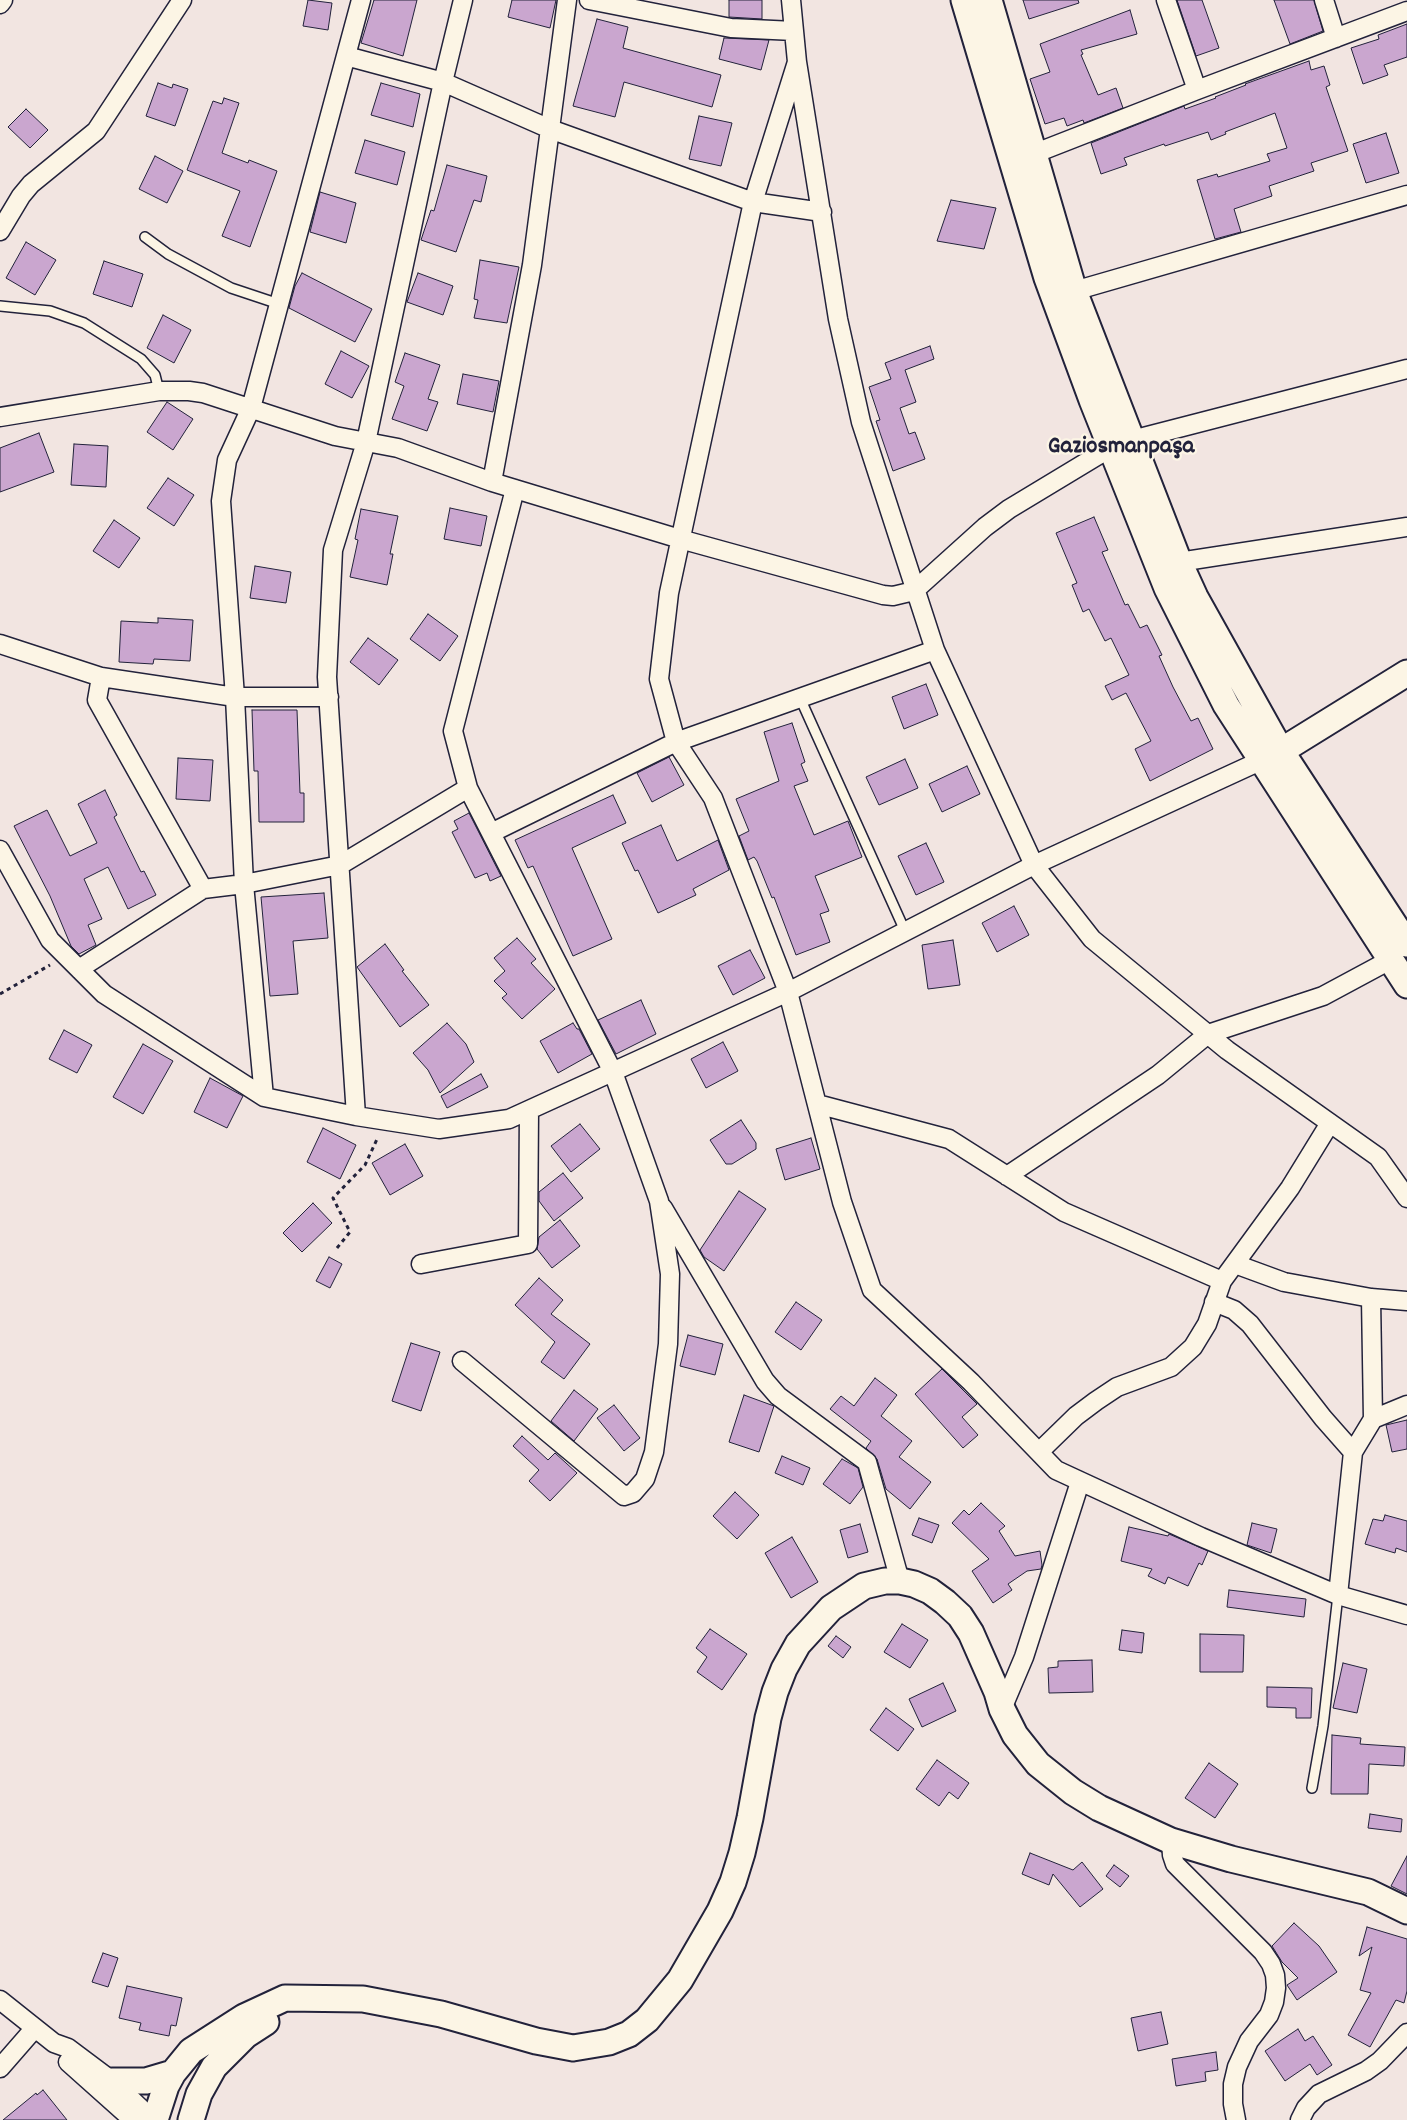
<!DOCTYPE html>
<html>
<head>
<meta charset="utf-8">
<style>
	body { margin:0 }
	canvas { display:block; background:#f2e5e1 }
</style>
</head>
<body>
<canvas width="1407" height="2120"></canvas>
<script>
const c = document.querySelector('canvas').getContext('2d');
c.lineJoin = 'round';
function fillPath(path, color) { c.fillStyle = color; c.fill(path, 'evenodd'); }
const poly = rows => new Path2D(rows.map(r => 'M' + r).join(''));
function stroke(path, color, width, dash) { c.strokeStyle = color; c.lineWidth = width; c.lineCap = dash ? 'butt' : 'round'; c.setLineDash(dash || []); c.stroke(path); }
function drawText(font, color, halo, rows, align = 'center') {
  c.font = font + ' Dekko,sans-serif'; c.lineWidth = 4.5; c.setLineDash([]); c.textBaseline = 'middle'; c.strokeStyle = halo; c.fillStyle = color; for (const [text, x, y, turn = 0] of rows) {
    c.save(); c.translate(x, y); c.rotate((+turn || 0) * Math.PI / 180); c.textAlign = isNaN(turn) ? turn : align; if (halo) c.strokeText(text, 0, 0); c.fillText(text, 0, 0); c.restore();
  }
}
const building = poly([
	[308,0,332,3,328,30,303,26,308,0],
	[374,0,417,0,403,56,361,43,374,0],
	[512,0,556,0,550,28,508,17,512,0],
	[729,0,762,0,762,19,729,17,729,0],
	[1023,0,1078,0,1079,3,1029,19,1023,0],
	[1177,0,1202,0,1219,48,1196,56,1177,0],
	[1274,0,1314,0,1323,31,1290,44,1274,0],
	[1130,10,1137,34,1081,50,1083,54,1081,55,1098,95,1116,88,1123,108,1084,123,1083,120,1067,126,1064,118,1045,124,1030,79,1050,72,1040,44,1130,10],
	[597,19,628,27,623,48,721,75,712,107,624,82,615,117,573,106,597,19],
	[1407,24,1407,57,1384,65,1388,75,1363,84,1351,48,1379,39,1378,35,1407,24],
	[724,38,769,40,761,70,719,59,724,38],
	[1309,61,1311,70,1324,66,1330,85,1326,87,1348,151,1311,163,1314,171,1269,186,1272,196,1234,209,1241,232,1215,239,1197,180,1217,174,1218,177,1270,161,1267,154,1287,148,1275,113,1225,132,1226,134,1211,140,1208,132,1165,146,1164,144,1124,158,1127,165,1101,174,1091,143,1184,106,1185,109,1216,98,1215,97,1246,85,1245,84,1309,61],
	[158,83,172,88,173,84,188,89,175,126,146,116,158,83],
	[381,83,420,94,413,127,371,115,381,83],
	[224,98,239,103,222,153,248,163,249,160,277,171,250,247,222,236,240,191,187,170,213,101,222,104,224,98],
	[26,109,48,130,30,148,8,127,26,109],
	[699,116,732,123,721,166,689,159,699,116],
	[1386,133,1399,173,1366,183,1353,144,1386,133],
	[365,140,405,152,397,185,355,173,365,140],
	[155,156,183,171,167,203,139,189,155,156],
	[447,165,487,176,481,202,474,200,456,252,421,240,431,210,434,211,447,165],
	[320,192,356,203,346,243,310,232,320,192],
	[951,200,996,208,984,249,937,241,951,200],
	[26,242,56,260,35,295,6,278,26,242],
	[480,260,519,267,507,323,474,318,478,300,474,299,480,260],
	[104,261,143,274,132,307,93,294,104,261],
	[302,273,372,309,355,342,289,308,295,286,302,273],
	[418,273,453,286,443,315,407,302,418,273],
	[163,315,191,330,174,363,147,348,163,315],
	[930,346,934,359,905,370,916,402,900,408,909,434,915,432,925,459,893,471,876,421,880,420,869,387,891,379,885,363,930,346],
	[341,351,369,366,352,398,325,384,341,351],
	[405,353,440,365,428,399,438,402,427,431,392,419,404,386,395,382,405,353],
	[463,374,499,381,493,412,457,404,463,374],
	[167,402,193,419,173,450,147,432,167,402],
	[39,433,54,472,0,492,0,448,39,433],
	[74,444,108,446,106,487,71,485,74,444],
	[168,478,194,495,174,526,147,508,168,478],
	[450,508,487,516,481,546,444,539,450,508],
	[361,509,398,516,390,554,393,554,387,585,350,577,358,540,355,539,361,509],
	[1094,517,1108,550,1102,552,1125,605,1128,604,1140,628,1147,625,1162,655,1159,656,1173,687,1191,721,1198,718,1213,749,1150,781,1135,749,1151,741,1126,693,1112,700,1105,686,1129,675,1111,638,1105,641,1089,609,1083,612,1072,585,1077,583,1056,533,1094,517],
	[114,520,140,538,119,568,93,551,114,520],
	[255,566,291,572,286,603,250,598,255,566],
	[428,614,458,636,440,661,410,639,428,614],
	[158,618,193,620,190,661,154,659,153,664,119,662,121,621,158,623,158,618],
	[368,638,398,660,379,685,350,662,368,638],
	[926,684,938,715,904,729,892,697,926,684],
	[252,710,297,710,300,793,304,793,304,822,259,822,258,771,254,771,252,710],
	[792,723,805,762,801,764,808,781,794,786,814,835,848,821,862,857,815,876,829,911,820,914,830,942,796,955,774,897,772,898,757,861,754,857,748,860,739,836,749,831,736,799,779,781,764,732,792,723],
	[669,757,684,785,652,802,637,773,669,757],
	[178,758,213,760,210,801,176,799,178,758],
	[905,759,918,788,879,805,866,777,905,759],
	[967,766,980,794,942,812,929,784,967,766],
	[105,790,117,815,114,817,141,872,144,871,156,895,128,909,108,867,84,879,102,919,88,925,96,945,79,954,71,946,50,896,14,826,47,810,70,856,97,843,78,804,105,790],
	[613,795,626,823,572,848,612,939,573,956,533,866,528,868,515,840,613,795],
	[469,813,501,876,490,881,487,873,475,878,452,832,458,829,454,821,469,813],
	[661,825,677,861,718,840,729,870,693,889,696,895,658,913,638,870,635,871,622,843,661,825],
	[926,843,944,882,916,895,898,856,926,843],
	[324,893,328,938,293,941,298,994,270,996,261,897,324,893],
	[1014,906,1029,935,997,952,982,923,1014,906],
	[517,938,536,959,531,963,555,989,522,1019,502,998,507,994,494,981,505,971,494,958,517,938],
	[953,940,960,985,928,989,922,945,953,940],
	[385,944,404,970,402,971,429,1005,400,1027,357,967,385,944],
	[750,950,765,978,733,995,718,966,750,950],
	[641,1000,656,1034,616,1054,598,1020,641,1000],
	[447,1023,466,1044,474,1062,440,1093,428,1070,413,1053,447,1023],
	[573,1023,577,1029,579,1029,592,1054,558,1073,540,1041,573,1023],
	[64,1030,92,1045,77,1073,49,1059,64,1030],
	[723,1042,738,1071,706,1088,691,1059,723,1042],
	[143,1044,173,1061,143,1114,113,1097,143,1044],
	[481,1074,488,1087,447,1108,441,1096,481,1074],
	[210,1078,243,1096,227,1128,194,1112,210,1078],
	[741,1120,756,1143,756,1149,732,1164,726,1164,710,1140,741,1120],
	[580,1124,600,1149,571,1172,551,1146,580,1124],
	[323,1128,356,1145,340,1179,307,1162,323,1128],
	[811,1138,820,1169,785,1180,776,1149,811,1138],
	[405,1144,423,1176,390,1195,372,1163,405,1144],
	[563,1173,583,1198,554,1221,539,1201,539,1192,563,1173],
	[739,1191,766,1209,724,1271,704,1257,700,1250,739,1191],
	[313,1203,332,1223,302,1252,283,1233,313,1203],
	[560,1220,580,1246,552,1268,537,1249,539,1237,560,1220],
	[329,1257,342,1264,330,1288,316,1281,329,1257],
	[539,1278,563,1300,551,1314,590,1344,564,1379,541,1362,555,1342,515,1305,539,1278],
	[796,1302,822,1320,801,1350,775,1332,796,1302],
	[688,1335,723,1344,715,1375,680,1366,688,1335],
	[411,1343,440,1352,421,1411,392,1401,411,1343],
	[942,1369,977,1404,962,1417,978,1435,963,1448,915,1394,942,1369],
	[875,1378,897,1395,881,1416,912,1441,899,1457,931,1482,910,1509,886,1489,877,1459,866,1448,871,1441,830,1409,841,1396,854,1406,875,1378],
	[574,1390,598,1409,574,1441,551,1421,574,1390],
	[744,1395,774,1406,759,1452,729,1442,744,1395],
	[614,1405,640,1438,624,1451,597,1418,614,1405],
	[1407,1420,1407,1449,1392,1452,1386,1425,1407,1420],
	[522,1436,548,1460,555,1453,577,1473,550,1501,529,1481,539,1470,513,1446,522,1436],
	[782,1456,810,1468,803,1485,775,1473,782,1456],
	[842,1459,858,1468,863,1487,850,1504,823,1484,842,1459],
	[735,1492,759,1515,737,1539,713,1516,735,1492],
	[981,1503,1005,1526,999,1531,1015,1556,1040,1551,1042,1565,1041,1569,1027,1571,1008,1584,1012,1590,993,1603,972,1571,989,1559,952,1523,964,1510,969,1515,981,1503],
	[1385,1515,1407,1521,1407,1552,1396,1548,1395,1553,1365,1544,1373,1519,1383,1521,1385,1515],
	[919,1518,939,1525,932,1543,912,1535,919,1518],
	[1252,1523,1277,1529,1271,1553,1247,1545,1252,1523],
	[860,1524,868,1552,848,1558,840,1530,860,1524],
	[1129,1527,1168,1536,1169,1534,1208,1551,1202,1565,1199,1563,1188,1586,1168,1577,1165,1584,1148,1576,1152,1569,1121,1561,1129,1527],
	[792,1537,818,1582,791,1598,765,1553,792,1537],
	[1229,1590,1306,1599,1304,1617,1227,1607,1229,1590],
	[902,1624,928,1640,910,1668,884,1652,902,1624],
	[710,1629,747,1654,722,1690,697,1672,707,1657,696,1648,710,1629],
	[1122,1630,1144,1633,1142,1653,1119,1650,1122,1630],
	[1200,1634,1244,1635,1243,1672,1200,1672,1200,1634],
	[836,1636,851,1647,843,1658,828,1646,836,1636],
	[1092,1660,1093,1692,1049,1693,1048,1668,1058,1667,1058,1661,1092,1660],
	[1343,1663,1367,1669,1357,1713,1333,1708,1343,1663],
	[943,1683,956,1711,922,1727,909,1699,943,1683],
	[1267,1687,1312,1688,1311,1718,1296,1718,1296,1708,1267,1707,1267,1687],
	[886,1708,914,1729,898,1751,870,1730,886,1708],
	[1332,1735,1361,1738,1360,1744,1405,1747,1404,1766,1369,1764,1368,1794,1331,1794,1332,1735],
	[937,1760,969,1783,958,1799,949,1792,939,1806,916,1789,937,1760],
	[1209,1763,1238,1784,1215,1818,1185,1798,1209,1763],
	[1370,1814,1402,1819,1401,1832,1368,1828,1370,1814],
	[1030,1853,1073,1870,1082,1862,1103,1889,1080,1907,1053,1874,1049,1885,1022,1874,1030,1853],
	[1407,1856,1407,1894,1391,1886,1407,1856],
	[1114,1865,1129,1876,1120,1887,1106,1876,1114,1865],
	[1294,1923,1319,1946,1337,1972,1297,2000,1287,1985,1298,1978,1282,1962,1272,1946,1294,1923],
	[1367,1927,1407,1939,1407,1991,1404,2003,1396,2000,1370,2047,1348,2035,1371,1993,1360,1990,1372,1947,1359,1956,1367,1927],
	[103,1953,118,1958,108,1987,92,1982,103,1953],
	[127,1986,182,1998,176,2026,171,2025,169,2036,139,2030,141,2023,119,2018,127,1986],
	[1161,2012,1168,2044,1138,2051,1131,2018,1161,2012],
	[1298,2029,1305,2041,1313,2036,1332,2065,1317,2075,1310,2064,1285,2081,1265,2051,1298,2029],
	[1216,2052,1218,2070,1205,2072,1206,2081,1176,2086,1172,2059,1216,2052],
	[43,2090,67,2120,3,2120,36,2093,37,2095,43,2090]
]);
fillPath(building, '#caa6cf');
stroke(building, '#22223b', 1);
const lane = poly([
	[145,237,168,254,231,288,279,304],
	[0,306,50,311,84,323,141,359,155,375,159,391],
	[800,698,905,931],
	[1312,1788,1323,1726,1338,1595]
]);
const street = poly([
	[589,0,731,28,794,31],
	[791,0,797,62,838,319,861,422,935,650,1034,865,1092,939,1227,1050,1378,1157,1407,1198],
	[1166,0,1197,90],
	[1324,0,1336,38],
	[0,4,3,0],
	[346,56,443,82,550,129,753,202,822,212],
	[797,62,753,202,669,593,659,679,676,742,713,798,788,992,842,1202,872,1290,971,1382,1056,1470,1201,1537,1338,1595,1407,1615],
	[1023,158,1197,90,1407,11],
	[0,231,21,196,31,184,96,131,182,0],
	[1074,291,1407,195],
	[0,417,159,391,189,391,203,393,335,436,398,448,492,482,680,539,883,595,893,596,914,591,985,527,1009,509,1110,448],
	[1132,440,1407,369],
	[492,482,532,265,567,0],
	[1179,562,1407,527],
	[0,644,101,677,235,697,329,697],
	[101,677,97,700,203,889,244,884,340,865,468,788,453,731,515,489],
	[491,833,676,742,935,650],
	[0,850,50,940,104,994,264,1097,356,1116,439,1129,509,1119,788,992,1034,865,1271,756],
	[79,969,203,889],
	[264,1097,244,884,235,697,221,501,227,460,251,408,361,0],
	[817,1104,949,1139,1064,1212,1222,1281],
	[356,1116,327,677,333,550,366,442,443,82,463,0],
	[1007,1176,1158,1075,1208,1034,1323,996,1390,960],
	[663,1208,765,1381,778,1396,867,1462,900,1581],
	[421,1264,528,1244,529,1110],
	[1235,1264,1284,1282,1371,1298,1407,1301],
	[1371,1298,1373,1419],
	[1214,1302,1234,1310,1250,1324,1323,1418,1353,1452],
	[462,1361,624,1496,633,1493,645,1479,654,1452,668,1344,670,1274,659,1201,613,1072,468,788],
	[1039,1452,1076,1416,1096,1401,1117,1387,1171,1367,1193,1347,1207,1324,1222,1281,1290,1188,1330,1123],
	[1338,1595,1353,1452,1373,1419,1407,1405],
	[1002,1709,1024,1657,1080,1482],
	[1171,1841,1172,1855,1175,1864,1263,1952,1271,1964,1275,1975,1276,1988,1274,2002,1269,2015,1249,2041,1237,2067,1233,2084,1233,2104,1236,2120],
	[0,2000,54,2043,68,2048,112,2081,153,2120],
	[68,2062,133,2120],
	[0,2068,34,2029],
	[1300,2120,1306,2108,1319,2094,1366,2071,1380,2061,1407,2033]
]);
const secondary = poly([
	[964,0,1047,278,1092,400,1167,588,1226,705,1407,985],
	[989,0,1074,291,1179,562,1195,597,1281,751,1407,944],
	[1281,751,1407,673],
	[112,2081,146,2081,173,2073],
	[155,2120,166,2086,173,2073,191,2051,244,2017,285,1998,363,1999,441,2014,536,2041,573,2048,609,2042,629,2034,647,2020,680,1980,720,1911,733,1882,742,1853,750,1818,768,1718,775,1692,784,1669,798,1644,831,1608,864,1586,885,1581,900,1581,914,1584,930,1591,945,1602,960,1616,971,1633,997,1692,1002,1709,1015,1735,1038,1764,1073,1792,1099,1808,1171,1841,1231,1859,1368,1892,1407,1911],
	[191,2120,199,2094,214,2067,246,2035,266,2022]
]);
stroke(lane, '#22223b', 12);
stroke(street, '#22223b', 21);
stroke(secondary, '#22223b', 29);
stroke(poly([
	[0,994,50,965],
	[337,1248,350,1232,333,1198,365,1165,378,1137]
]), '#22223b', 3, [4, 4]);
stroke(lane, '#fcf5e5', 9);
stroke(street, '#fcf5e5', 18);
stroke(secondary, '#fcf5e5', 25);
drawText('bold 25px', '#22223b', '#fcf5e5', [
	["Gaziosmanpaşa",1121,449]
]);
</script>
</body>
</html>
